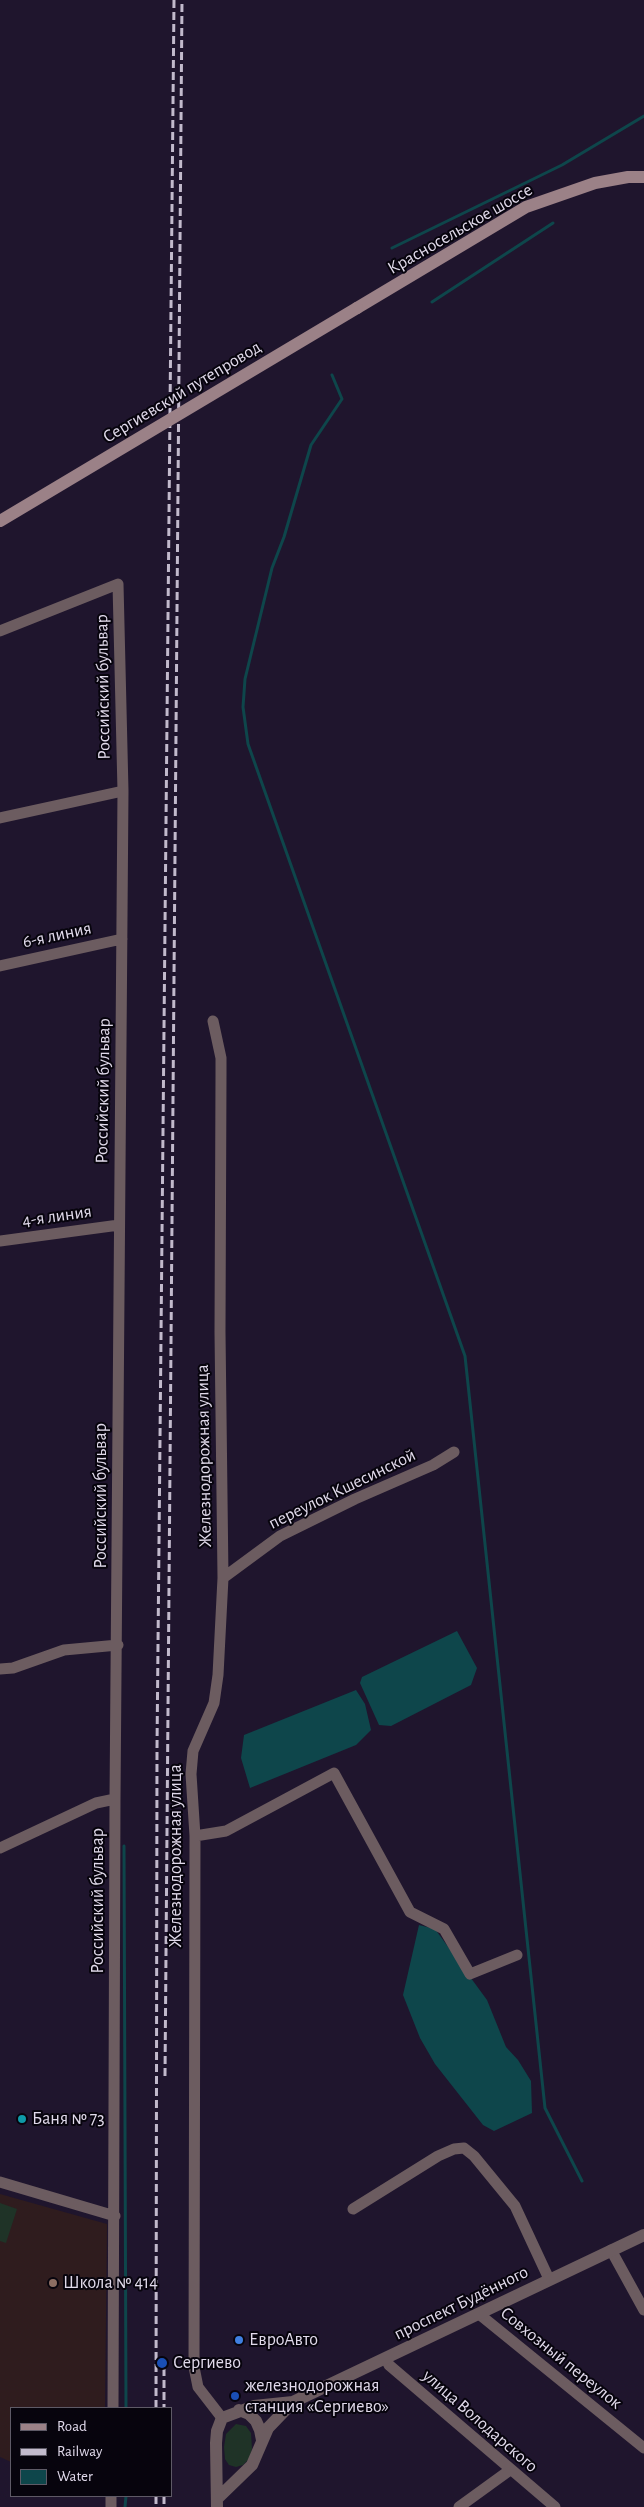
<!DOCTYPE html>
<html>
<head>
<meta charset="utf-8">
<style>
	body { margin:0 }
	#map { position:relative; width:644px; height:2507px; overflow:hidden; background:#1f152d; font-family:"Alegreya Sans",sans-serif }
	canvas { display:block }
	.legend { position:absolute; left:10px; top:2407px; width:162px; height:90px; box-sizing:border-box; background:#07040d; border:1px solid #5e5a66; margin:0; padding:6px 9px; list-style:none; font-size:15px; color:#e1daeb }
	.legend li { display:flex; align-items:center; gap:10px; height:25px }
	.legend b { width:25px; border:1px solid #5e5a66 }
</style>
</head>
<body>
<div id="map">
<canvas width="644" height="2507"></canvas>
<ul class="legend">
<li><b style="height:6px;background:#9b8187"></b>Road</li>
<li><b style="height:6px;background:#c2bacc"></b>Railway</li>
<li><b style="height:14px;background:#0e464b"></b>Water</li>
</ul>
</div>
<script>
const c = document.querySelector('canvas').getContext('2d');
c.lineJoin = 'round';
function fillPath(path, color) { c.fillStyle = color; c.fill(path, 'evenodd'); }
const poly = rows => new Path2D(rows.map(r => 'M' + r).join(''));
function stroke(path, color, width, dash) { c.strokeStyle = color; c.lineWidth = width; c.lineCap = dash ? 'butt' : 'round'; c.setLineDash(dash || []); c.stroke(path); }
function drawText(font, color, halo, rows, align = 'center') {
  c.font = font + ' "Alegreya Sans",sans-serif'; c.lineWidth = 4; c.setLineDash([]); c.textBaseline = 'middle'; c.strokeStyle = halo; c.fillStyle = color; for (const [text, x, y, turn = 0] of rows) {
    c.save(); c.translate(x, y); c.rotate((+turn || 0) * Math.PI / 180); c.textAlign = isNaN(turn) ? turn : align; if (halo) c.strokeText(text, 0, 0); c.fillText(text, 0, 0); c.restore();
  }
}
fillPath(poly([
	[0,2194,107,2224,105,2408,11,2408,11,2462,0,2457]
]), '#2f1c1e');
fillPath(poly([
	[0,2203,17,2209,6,2243,0,2241],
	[236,2424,246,2426,251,2433,252,2449,249,2459,243,2465,236,2467,229,2465,225,2459,224,2447,226,2434]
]), '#1f3327');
fillPath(poly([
	[457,1631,477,1668,471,1685,391,1726,379,1725,360,1683,362,1677],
	[356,1690,365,1704,371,1730,356,1745,250,1788,241,1758,244,1735],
	[419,1925,435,1929,487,2000,506,2047,518,2060,531,2081,532,2113,494,2131,483,2125,435,2064,420,2038,403,1995]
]), '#0e464b');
stroke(poly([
	[392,248,562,165,644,116],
	[432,302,553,223],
	[332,375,342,399,311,445,284,537,272,568,245,679,243,707,248,744,465,1356,545,2108,582,2181],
	[124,1846,126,2408],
	[125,2507,126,2496]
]), '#0e464b', 3);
stroke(poly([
	[0,631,118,584,123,791,115,1799,113,2408],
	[0,818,123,791],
	[0,966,122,939],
	[213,1021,221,1058,221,1075,220,1332,223,1578,218,1675,214,1703,193,1751,191,1774,195,1836,194,2367,198,2387,222,2418],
	[0,1241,119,1225],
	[223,1578,280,1536,355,1499,433,1465,454,1452],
	[0,1669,13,1668,64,1650,118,1645],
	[195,1836,226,1831,334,1773,410,1912,444,1929,470,1974,517,1955],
	[0,1848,96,1803,115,1799],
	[0,2182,115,2216],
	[353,2209,438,2156,454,2149,464,2148,474,2156,515,2206,549,2279],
	[611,2250,644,2310],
	[479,2314,644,2448],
	[386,2359,389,2365,555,2507],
	[111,2507,111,2496],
	[459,2507,510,2470]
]), '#6c5c60', 11);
stroke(poly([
	[239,2410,249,2414,256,2421,260,2430,262,2440],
	[219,2497,252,2465,268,2428,293,2402,644,2235],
	[217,2507,216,2443,217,2431,222,2418,254,2406,293,2402]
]), '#6c5c60', 12);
stroke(poly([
	[357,308,526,207,595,183,628,177,644,177]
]), '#9b8187', 12);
stroke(poly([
	[165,2076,182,0],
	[164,2368,164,2408],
	[156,2408,157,1748,174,0],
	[156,2496,156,2507],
	[164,2496,164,2507]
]), '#c2bacc', 3, [8, 4]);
stroke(poly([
	[0,521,357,308]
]), '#9b8187', 12);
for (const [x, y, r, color] of [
	[22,2119,5,"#0f9aa8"],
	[53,2283,5,"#8d6e63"],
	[239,2340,5,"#3f7fe0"],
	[162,2363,6,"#1a4fb4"],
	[235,2396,5,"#1a4fb4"]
]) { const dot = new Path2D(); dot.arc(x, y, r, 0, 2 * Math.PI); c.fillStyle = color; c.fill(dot); stroke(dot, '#07040d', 2); }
drawText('18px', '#e1daeb', '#07040d', [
	["Красносельское шоссе",460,229,-30],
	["Сергиевский путепровод",182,392,-31],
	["Российский бульвар",103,687,-91],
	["6-я линия",57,935,-12],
	["Российский бульвар",103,1091,-89],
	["4-я линия",57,1216,-8],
	["Железнодорожная улица",204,1456,-91],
	["переулок Кшесинской",342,1489,-26],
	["Российский бульвар",101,1496,-90],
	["Железнодорожная улица",176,1856,-90],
	["Российский бульвар",98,1901,-90],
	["проспект Будённого",461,2303,-26],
	["Совхозный переулок",561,2358,39],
	["улица Володарского",480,2421,41]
]);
drawText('18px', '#e1daeb', '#07040d', [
	["Баня № 73",32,2119],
	["Школа № 414",63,2283],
	["ЕвроАвто",249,2340],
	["Сергиево",173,2363],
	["железнодорожная",245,2386],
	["станция «Сергиево»",245,2407]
], 'left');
</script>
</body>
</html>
